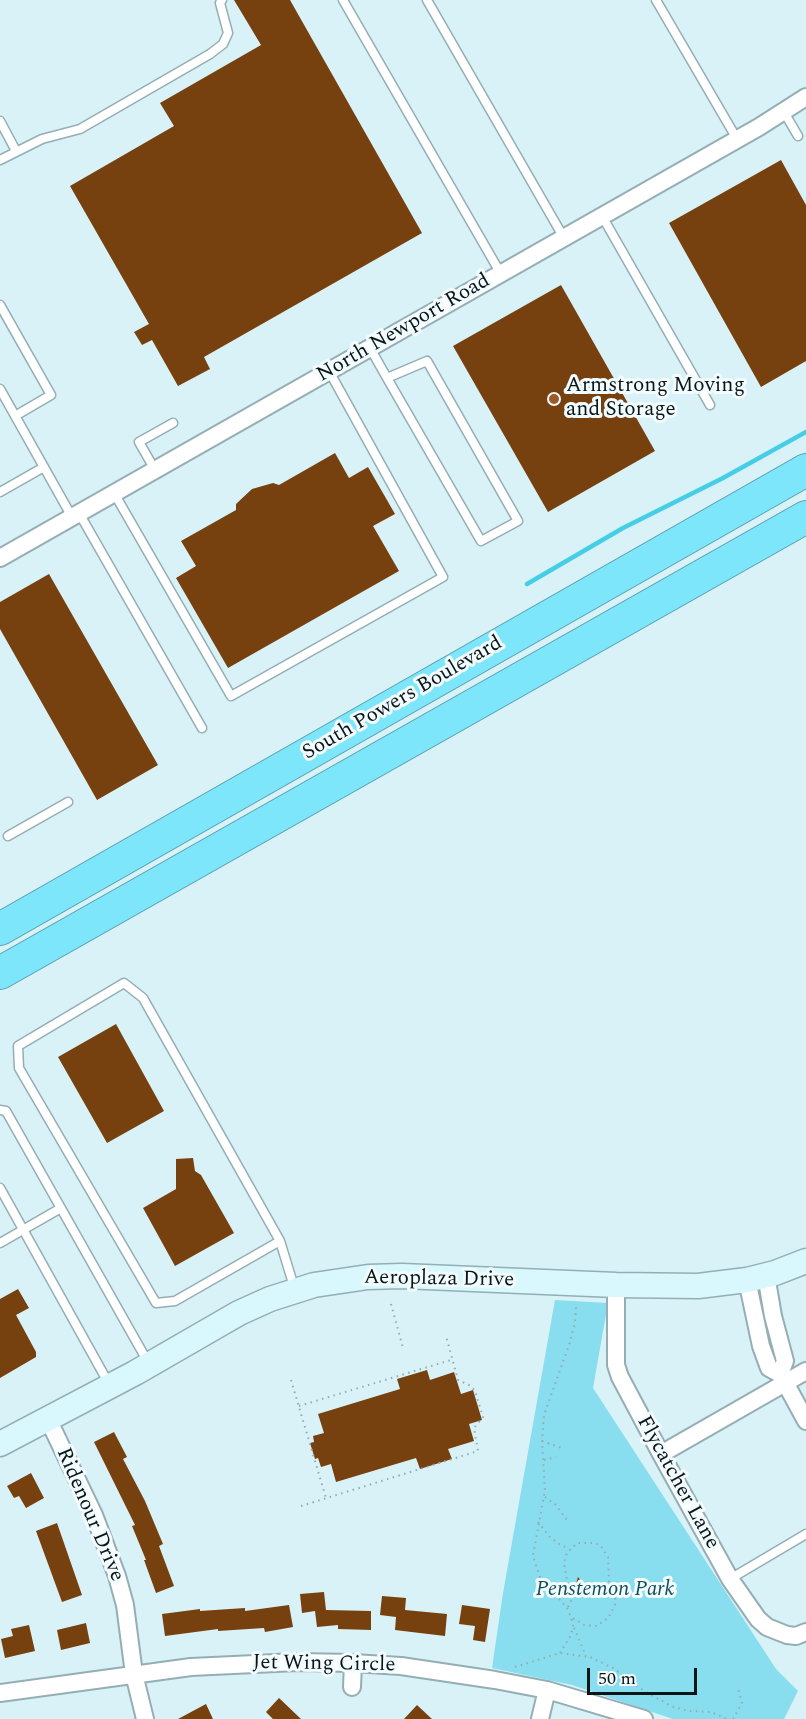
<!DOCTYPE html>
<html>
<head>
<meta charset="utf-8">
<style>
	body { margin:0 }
	#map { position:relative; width:806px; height:1719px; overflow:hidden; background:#d8f2f8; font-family:Spectral,serif }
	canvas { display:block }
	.scale { position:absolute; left:587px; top:1668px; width:110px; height:27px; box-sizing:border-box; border:3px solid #0b1516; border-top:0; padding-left:8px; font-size:18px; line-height:21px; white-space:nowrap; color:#0b1516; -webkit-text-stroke:4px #f2fcff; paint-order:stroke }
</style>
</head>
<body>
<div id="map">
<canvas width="806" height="1719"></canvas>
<div class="scale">50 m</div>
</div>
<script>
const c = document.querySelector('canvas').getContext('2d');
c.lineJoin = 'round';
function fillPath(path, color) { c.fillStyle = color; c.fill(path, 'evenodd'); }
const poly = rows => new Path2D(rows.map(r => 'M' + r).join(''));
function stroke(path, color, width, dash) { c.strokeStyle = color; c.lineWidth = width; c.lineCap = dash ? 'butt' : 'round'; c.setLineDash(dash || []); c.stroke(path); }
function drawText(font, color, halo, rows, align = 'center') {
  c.font = font + ' Spectral,serif'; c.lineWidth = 6; c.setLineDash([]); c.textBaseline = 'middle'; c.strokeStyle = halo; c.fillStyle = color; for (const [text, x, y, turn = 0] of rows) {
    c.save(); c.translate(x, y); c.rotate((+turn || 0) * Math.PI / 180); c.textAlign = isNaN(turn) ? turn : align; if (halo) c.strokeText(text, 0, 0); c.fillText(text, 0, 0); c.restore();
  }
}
fillPath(poly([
	[555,1300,608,1303,593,1388,776,1669,798,1691,784,1719,673,1719,572,1685,492,1668,503,1593]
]), '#88ddef');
stroke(poly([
	[527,584,623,528,723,478,806,432]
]), '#46cee6', 4.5);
fillPath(poly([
	[234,0,290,0,422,233,204,357,210,369,178,386,152,340,142,345,134,332,149,324,70,186,174,126,160,103,261,45],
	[781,160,806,205,806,361,761,387,669,223],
	[561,285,655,451,548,512,453,346],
	[335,453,349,478,368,467,395,514,373,526,399,571,228,668,176,578,196,566,181,541,236,510,236,504,252,489,273,483,279,485],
	[49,574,158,765,97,800,0,629,0,602],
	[116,1024,164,1111,107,1143,58,1057],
	[193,1158,195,1171,201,1175,234,1233,175,1266,143,1208,176,1189,176,1159],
	[18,1289,29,1308,16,1315,36,1352,36,1357,0,1378,0,1299],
	[427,1370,430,1380,454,1372,461,1394,473,1390,482,1420,469,1424,474,1441,448,1449,452,1459,420,1469,416,1458,336,1482,331,1464,321,1467,318,1458,315,1459,310,1443,314,1442,313,1436,324,1433,318,1414,400,1389,397,1379],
	[114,1432,127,1457,123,1459,145,1501,163,1544,159,1546,174,1586,156,1593,144,1560,146,1560,132,1526,135,1525,94,1442],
	[31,1473,44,1498,26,1508,19,1496,14,1498,7,1486],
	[57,1523,82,1595,62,1602,36,1531],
	[578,1577,587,1588,584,1595,578,1597,574,1591],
	[324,1592,326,1610,371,1611,371,1630,338,1629,338,1625,317,1627,315,1611,302,1613,300,1594],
	[382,1596,406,1598,405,1610,447,1614,445,1636,395,1630,396,1617,380,1615],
	[289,1605,293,1627,265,1632,264,1628,218,1631,218,1629,165,1636,162,1614,200,1609,200,1611,245,1608,245,1611],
	[462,1605,490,1609,485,1642,473,1640,475,1626,459,1624],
	[86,1623,90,1643,61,1650,57,1630],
	[29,1625,35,1651,5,1658,1,1639,13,1636,11,1629],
	[279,1698,301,1719,273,1719,266,1712],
	[206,1704,213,1719,178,1719],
	[417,1705,432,1719,404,1719]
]), '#76400f');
const lane = poly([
	[343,0,501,274],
	[427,0,564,238],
	[656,0,737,139],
	[784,112,798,136],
	[0,121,16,151],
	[0,160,42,139,80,129,210,54,223,44,228,33,220,3,222,0],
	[602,216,710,405],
	[0,305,51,395,15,416],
	[370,348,387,378,481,541,518,521,427,361,387,378],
	[0,389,72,517],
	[155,470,139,442,173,423],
	[0,492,44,467],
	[114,493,231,696,443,577,329,371],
	[79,513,202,728],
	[8,836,68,802],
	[0,1110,6,1111,149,1364],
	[0,1188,109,1384],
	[280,1241,175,1301,156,1303,19,1068,18,1046,124,983,143,998,280,1241,295,1290],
	[0,1243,61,1208],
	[730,1579,806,1534]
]);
const street = poly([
	[0,558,759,127,806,97],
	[747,1280,761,1346,769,1368,780,1374,785,1361,773,1316,766,1275],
	[616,1285,616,1365,620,1377,661,1454,730,1579,758,1619,767,1627,787,1635,796,1636,806,1632],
	[781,1375,806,1421],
	[48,1419,94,1515,117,1576,125,1605,134,1674,145,1719],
	[661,1454,806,1371],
	[352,1687,353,1663],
	[0,1693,191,1667,297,1662,353,1663,401,1666,495,1680,547,1690,644,1719],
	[540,1719,547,1690]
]);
const secondary = poly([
	[0,1444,135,1373,239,1313,270,1299,314,1285,368,1277,402,1276,616,1285,698,1286,747,1280,775,1273,806,1261]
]);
const highway = poly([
	[0,929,806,470],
	[0,973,806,517]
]);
stroke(lane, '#95aeb3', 11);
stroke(street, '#95aeb3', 20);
stroke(secondary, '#95aeb3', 27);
stroke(highway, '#569dab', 34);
stroke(poly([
	[391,1304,403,1348],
	[291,1380,326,1498],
	[299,1406,451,1360],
	[542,1441,562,1448],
	[544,1460,556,1457],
	[545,1497,556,1505,567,1520],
	[301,1506,478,1451,474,1428,483,1417,475,1391,471,1386,458,1380,446,1336],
	[538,1522,550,1537,562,1546,569,1548],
	[568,1607,572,1599,566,1576,564,1562,567,1553,577,1543,595,1543,601,1546,608,1557,609,1581,615,1598,615,1605,608,1618,597,1626,584,1625,571,1617],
	[574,1628,586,1656],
	[560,1653,571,1635,573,1626,571,1617,567,1608,540,1577,533,1556,545,1490,542,1441,544,1415,569,1345,575,1323,576,1307],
	[515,1667,560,1653,590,1657,613,1668,644,1691,671,1706,688,1711,711,1712,727,1719],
	[733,1719,742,1703,738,1688]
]), '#95aaaf', 2, [1.5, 4.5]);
stroke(lane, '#fff', 8);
stroke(street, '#fff', 16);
stroke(secondary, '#d8f8fe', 24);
stroke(highway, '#7ee6fb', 32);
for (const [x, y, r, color] of [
	[554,399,6,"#9c5b26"]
]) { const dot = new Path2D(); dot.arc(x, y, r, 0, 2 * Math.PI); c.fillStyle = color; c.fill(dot); stroke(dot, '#f2fcff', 2); }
drawText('21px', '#0b1516', '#f2fcff', [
	["North Newport Road",404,329,-30],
	["South Powers Boulevard",403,699,-30],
	["Aeroplaza Drive",439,1280,1],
	["Flycatcher Lane",677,1483,61],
	["Ridenour Drive",89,1515,67],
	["Jet Wing Circle",324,1665,1]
]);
drawText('21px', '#0b1516', '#f2fcff', [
	["Armstrong Moving",566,387],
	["and Storage",566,411]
], 'left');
drawText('italic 21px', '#134d57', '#f2fcff', [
	["Penstemon Park",605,1591]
]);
</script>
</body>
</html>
